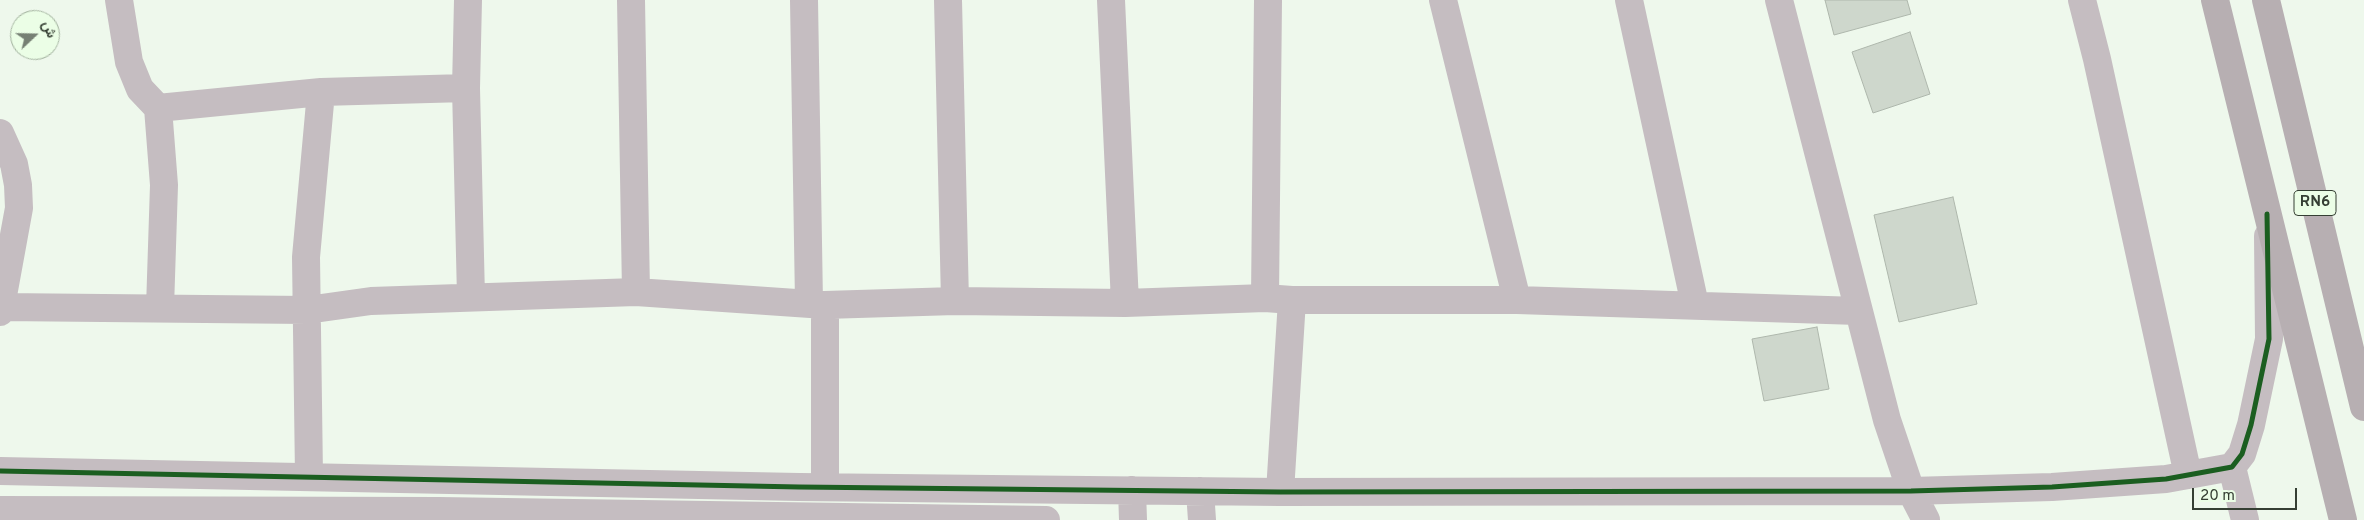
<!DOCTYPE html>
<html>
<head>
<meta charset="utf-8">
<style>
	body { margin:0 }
	#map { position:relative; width:2364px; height:520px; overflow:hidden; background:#eef8ec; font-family:Overpass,Vazirmatn,sans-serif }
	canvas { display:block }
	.north { position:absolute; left:10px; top:10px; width:50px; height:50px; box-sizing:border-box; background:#ebfee6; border:1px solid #a2b29e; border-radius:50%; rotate:69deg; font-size:14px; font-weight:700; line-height:20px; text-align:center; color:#353f33 }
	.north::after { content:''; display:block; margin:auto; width:18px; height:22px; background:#768074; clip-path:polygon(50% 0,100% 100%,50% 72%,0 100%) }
	.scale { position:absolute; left:2192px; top:488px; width:105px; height:22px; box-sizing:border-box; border:2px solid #353f33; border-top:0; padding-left:6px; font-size:15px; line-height:18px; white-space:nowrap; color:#353f33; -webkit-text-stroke:4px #ebfee6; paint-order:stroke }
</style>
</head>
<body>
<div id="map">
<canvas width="2364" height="520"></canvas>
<div class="north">ش</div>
<div class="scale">20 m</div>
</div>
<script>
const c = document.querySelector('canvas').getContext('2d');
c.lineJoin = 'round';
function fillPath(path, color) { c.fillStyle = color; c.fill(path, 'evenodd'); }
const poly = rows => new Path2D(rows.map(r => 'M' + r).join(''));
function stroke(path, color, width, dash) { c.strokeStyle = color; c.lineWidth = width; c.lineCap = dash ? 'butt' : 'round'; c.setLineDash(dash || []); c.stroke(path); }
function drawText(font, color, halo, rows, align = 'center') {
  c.font = font + ' Overpass,sans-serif'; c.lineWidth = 4.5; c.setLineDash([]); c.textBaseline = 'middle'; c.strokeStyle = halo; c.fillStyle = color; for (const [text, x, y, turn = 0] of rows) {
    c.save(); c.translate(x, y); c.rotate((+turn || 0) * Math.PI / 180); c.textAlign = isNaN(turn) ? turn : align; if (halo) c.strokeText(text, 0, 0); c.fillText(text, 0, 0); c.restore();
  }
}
const building = poly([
	[1825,0,1907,0,1911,14,1834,35,1825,0],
	[1910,32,1930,94,1873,113,1852,52,1910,32],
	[1953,197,1977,304,1899,322,1874,215,1953,197],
	[1817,327,1829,389,1764,401,1752,339,1817,327]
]);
fillPath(building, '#ced7cc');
stroke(building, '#aeb7ac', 1);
stroke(poly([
	[119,0,129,62,140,89,158,108,321,92],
	[468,0,466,88,471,297],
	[631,0,636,292],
	[804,0,809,302],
	[948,0,955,301],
	[1111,0,1125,303],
	[1443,0,1517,300],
	[1629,0,1695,305],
	[1779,0,1887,420,1911,491,1926,520],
	[2082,0,2097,59,2188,475],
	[158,108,164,185,160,308],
	[0,133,14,164,18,185,19,208,0,312],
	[1265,298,1268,0],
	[825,305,825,487],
	[1,307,307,310,371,301,636,292,825,305,955,301,1125,303,1265,298,1292,300,1517,300,1858,311],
	[2232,467,2245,520],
	[0,471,799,487,1280,492,1911,491,2052,487,2166,479,2232,467,2242,454,2251,425,2269,339,2268,236],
	[309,476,306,257,321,92,466,88],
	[1132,490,1133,520],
	[1200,491,1202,520],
	[1280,492,1292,300],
	[0,510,439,511,1046,520]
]), '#c5bdc1', 28);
stroke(poly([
	[2215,0,2343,520],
	[2266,0,2364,407]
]), '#b7afb2', 28);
stroke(poly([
	[0,471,799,487,1280,492,1911,491,2052,487,2166,479,2232,467,2242,454,2251,425,2269,339,2267,214]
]), '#1b5e20', 5);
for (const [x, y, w] of [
	[2315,203,42]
]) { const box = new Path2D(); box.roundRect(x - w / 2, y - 12.5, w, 25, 4); c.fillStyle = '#ebfee6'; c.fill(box); stroke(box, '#353f33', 1); }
drawText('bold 15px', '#353f33', null, [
	["RN6",2315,203]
]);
</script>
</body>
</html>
